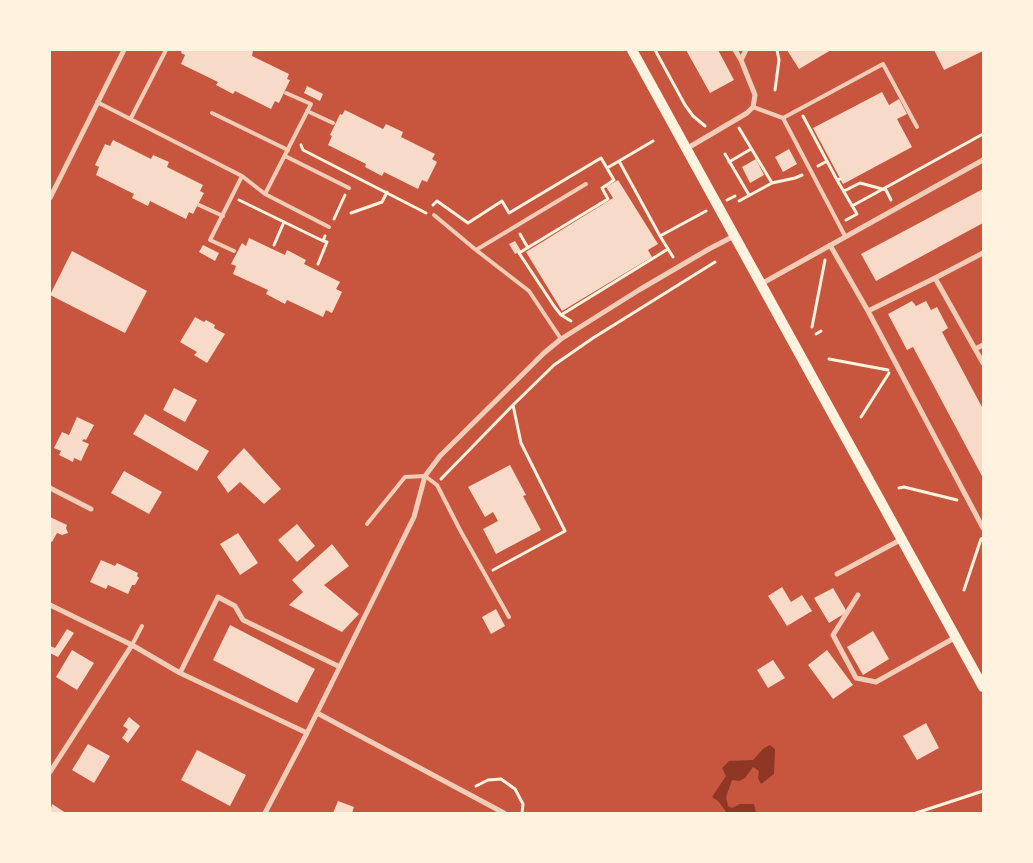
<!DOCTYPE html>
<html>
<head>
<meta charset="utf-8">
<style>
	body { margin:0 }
	#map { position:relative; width:1033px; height:863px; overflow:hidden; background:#c8553d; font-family:"Roboto Condensed",sans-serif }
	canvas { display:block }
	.frame { position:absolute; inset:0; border:51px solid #fff3e0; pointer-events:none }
</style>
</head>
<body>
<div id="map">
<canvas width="1033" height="863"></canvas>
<div class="frame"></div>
</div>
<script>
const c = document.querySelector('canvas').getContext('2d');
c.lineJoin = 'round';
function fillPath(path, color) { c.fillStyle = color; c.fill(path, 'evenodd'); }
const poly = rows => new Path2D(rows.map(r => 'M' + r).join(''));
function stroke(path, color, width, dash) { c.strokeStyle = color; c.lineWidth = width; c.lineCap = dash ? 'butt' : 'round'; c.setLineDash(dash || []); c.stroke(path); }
fillPath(poly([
	[770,745,775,749,774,774,761,784,758,778,759,771,753,767,745,778,739,781,732,780,726,797,728,806,732,808,740,804,754,804,756,813,727,813,718,801,712,797,726,776,722,768,729,761,753,760,764,748]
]), '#8f3625');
fillPath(poly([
	[182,50,253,50,252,56,289,74,287,79,290,80,279,103,275,101,271,109,235,91,233,94,216,85,218,82,181,64,185,55,181,53],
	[686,50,718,50,734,80,710,93],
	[787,50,831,50,799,69],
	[934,50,983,50,983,51,944,70],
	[307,86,323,94,320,101,304,93],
	[882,92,889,105,899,99,907,114,897,119,912,147,843,184,813,128],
	[345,110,383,129,386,124,403,132,401,137,435,154,432,159,437,162,427,182,422,180,418,189,384,172,382,176,365,167,366,164,328,145,332,136,330,135,340,114,342,115],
	[113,140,151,159,153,155,169,162,167,167,203,185,200,191,204,193,193,214,189,212,186,219,150,201,148,206,132,198,134,194,96,175,99,167,95,165,105,144,110,146],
	[789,149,797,164,783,172,775,157],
	[756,159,764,175,750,183,742,167],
	[618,180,658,244,648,250,652,257,562,311,526,252,613,198,606,187],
	[983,189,983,223,876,281,861,254],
	[249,238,285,255,287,250,306,260,304,264,340,282,336,289,342,292,332,313,326,310,323,317,287,300,285,304,266,294,268,290,233,274,236,266,231,264,242,243,246,246],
	[515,241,521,251,515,254,509,244],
	[203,245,219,253,215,261,199,252],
	[72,251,147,291,125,333,50,295],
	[912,301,916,306,926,301,931,310,937,307,948,328,942,332,983,409,983,478,913,347,907,350,888,314],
	[195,317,204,322,206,320,215,325,214,328,225,334,207,363,194,355,197,352,180,342],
	[174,388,197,400,185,422,163,410],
	[145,414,209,451,197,471,133,434],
	[77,417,94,425,86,440,84,439,82,441,89,444,81,461,74,458,73,462,59,455,61,451,54,448,62,432,69,435],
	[244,448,281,489,264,504,240,482,228,493,217,477],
	[510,465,526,495,523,496,541,530,496,554,483,529,498,521,493,512,485,517,468,487],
	[124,471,162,492,149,514,111,493],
	[50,517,67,525,66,528,68,533,62,535,57,533,52,542,50,541],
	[297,524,315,546,297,562,278,540],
	[238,533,258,563,240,575,220,544],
	[332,544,349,566,324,585,359,614,342,632,289,605,303,592,292,580],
	[101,560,115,566,117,563,138,573,137,576,139,578,135,585,132,585,128,594,108,585,106,589,90,582],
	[782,587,791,602,802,595,812,611,787,626,768,596],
	[833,588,847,612,829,623,814,598],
	[496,609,505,626,491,634,482,617],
	[230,625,315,669,297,703,213,660],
	[67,629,74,633,58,657,50,653,50,646,55,648],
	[873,631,889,659,863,675,847,647],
	[72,650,94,663,77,690,56,677],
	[827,650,853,685,833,699,808,665],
	[773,660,785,678,768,688,757,670],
	[129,717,140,726,128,743,122,738,128,729,123,726],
	[926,723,939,748,917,760,903,736],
	[88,744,110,756,94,783,72,770],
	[197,750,246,775,230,806,181,780],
	[338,801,354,807,352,813,333,813],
	[52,804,66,813,50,813]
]), '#f7dbc8');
stroke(poly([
	[655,50,685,105,693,116,705,126],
	[775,90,779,60,777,50],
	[803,116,837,180,840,179],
	[739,128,772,183],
	[653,141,619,161,660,236,706,211],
	[301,145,303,150,426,213],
	[725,154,749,195],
	[729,162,751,149],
	[818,166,827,161],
	[607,168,619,161],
	[837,180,857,214,846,220],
	[844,191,860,183,886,190,891,200],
	[239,200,323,241,325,236],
	[727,200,735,196],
	[739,201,772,183,795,178,802,175],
	[433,205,437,201,468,223,502,201,509,213,601,158,614,180,602,188,608,199,519,253,554,306,561,315,571,321],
	[852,206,983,134],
	[351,213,382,202,387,192],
	[334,219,345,195],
	[520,234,528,248],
	[660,236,673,257],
	[274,245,284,222],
	[318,264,327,242,323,241],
	[561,315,668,249],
	[812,327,825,260],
	[816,334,821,331],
	[829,359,888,370],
	[861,417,889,373],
	[441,479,513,405,554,365,593,338,715,262],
	[899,488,904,487,957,500],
	[493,570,565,531,521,443,513,405],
	[964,590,981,539,983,538],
	[476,786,488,780,501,779,515,789,523,804,522,813],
	[916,813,983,791]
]), '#fff3e0', 3);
stroke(poly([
	[97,102,242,176,265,194,311,104,286,93],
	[753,107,783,118,845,236],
	[307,111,333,123],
	[212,113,288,150],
	[131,118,166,50],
	[783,118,883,64,917,127],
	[285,156,349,188],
	[265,194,329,227],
	[199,205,223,216],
	[434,215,476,250],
	[234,251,210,240,242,176],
	[561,339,529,291,476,250,586,184],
	[367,524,405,477,425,476,437,485,460,530,509,617],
	[132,645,142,626]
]), '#f1ccb7', 4);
stroke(poly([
	[735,50,741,60],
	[686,149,747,113,753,107,755,95,741,60,746,50],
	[50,198,124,50],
	[830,245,868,311,983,528],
	[935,278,983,253],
	[761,284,983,160],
	[868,311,935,278,983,363],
	[975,349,983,345],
	[50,488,91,509],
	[837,574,902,539],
	[858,595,833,635,856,678,876,682,956,637],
	[50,605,132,645,180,673,307,733],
	[180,673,218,597,235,606,243,620,340,667],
	[317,713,504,813],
	[50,772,132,645],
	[265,813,307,733,414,517,425,476,440,456,544,353,561,339,639,290,709,249,734,236]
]), '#f1ccb7', 5);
stroke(poly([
	[632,50,983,687]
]), '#fff3e0', 10);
</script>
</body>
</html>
